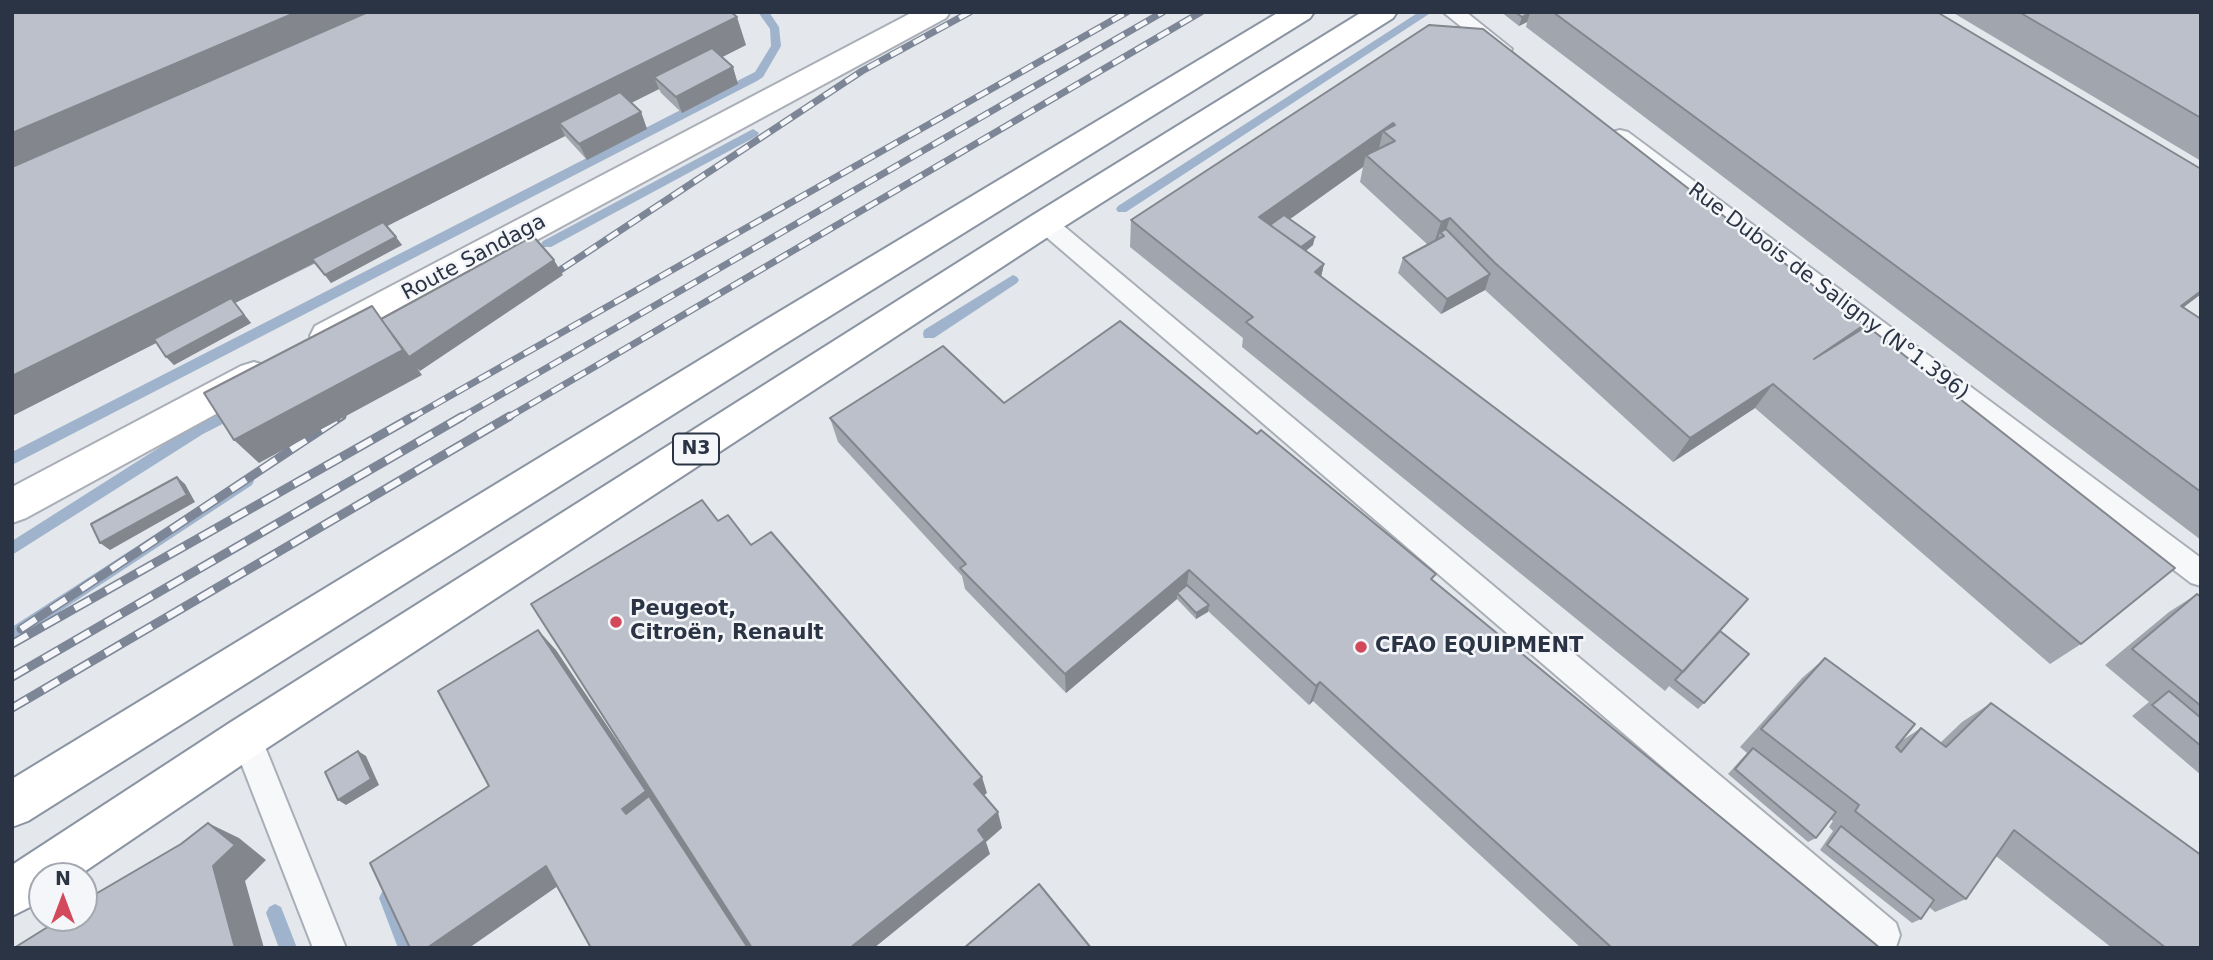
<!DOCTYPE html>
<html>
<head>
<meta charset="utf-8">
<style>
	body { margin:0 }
	#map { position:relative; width:2213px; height:960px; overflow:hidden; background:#e4e7ec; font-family:"DejaVu Sans",sans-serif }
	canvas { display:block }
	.frame { position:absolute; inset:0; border:14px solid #2b3445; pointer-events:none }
	.north { position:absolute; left:28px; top:862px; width:70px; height:70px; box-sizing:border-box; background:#f4f6f9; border:2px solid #a4a8b1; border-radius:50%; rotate:0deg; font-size:19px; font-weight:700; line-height:28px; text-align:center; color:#2b3445 }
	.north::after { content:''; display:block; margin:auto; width:24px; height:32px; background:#d1495b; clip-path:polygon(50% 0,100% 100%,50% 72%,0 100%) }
</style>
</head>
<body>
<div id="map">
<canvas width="2213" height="960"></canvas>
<div class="frame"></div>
<div class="north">N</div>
</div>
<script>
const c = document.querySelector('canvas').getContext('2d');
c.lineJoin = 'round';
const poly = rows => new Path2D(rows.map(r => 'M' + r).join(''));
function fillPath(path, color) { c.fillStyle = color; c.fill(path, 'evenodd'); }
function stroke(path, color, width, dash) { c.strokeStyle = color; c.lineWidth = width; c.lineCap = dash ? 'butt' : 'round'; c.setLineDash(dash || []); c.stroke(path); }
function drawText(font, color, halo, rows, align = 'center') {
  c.font = font + ' "DejaVu Sans",sans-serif'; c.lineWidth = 5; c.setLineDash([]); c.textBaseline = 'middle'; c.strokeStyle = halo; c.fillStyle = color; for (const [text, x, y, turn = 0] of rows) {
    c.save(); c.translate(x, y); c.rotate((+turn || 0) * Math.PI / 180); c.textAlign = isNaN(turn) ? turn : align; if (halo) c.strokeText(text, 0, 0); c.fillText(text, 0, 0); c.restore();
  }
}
fillPath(poly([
	[758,12,769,12,779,27,781,46,763,77,757,81,12,465,12,452,749,75,755,72,771,46,770,29,758,12],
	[1419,12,1432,12,1126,212,1118,212,1116,209,1118,206,1419,12],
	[753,129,759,133,757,136,551,247,543,247,541,244,543,241,753,129],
	[1013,275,1017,277,1019,280,1017,283,934,338,924,338,923,334,924,330,1013,275],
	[237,405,242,406,244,410,242,414,203,434,12,555,12,541,193,426,237,405],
	[247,475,252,477,254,481,252,485,12,643,12,627,247,475],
	[388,889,394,892,416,948,398,948,379,898,382,892,388,889],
	[275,904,281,907,297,948,279,948,266,913,269,907,275,904]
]), '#9fb4cc');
const lane = poly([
	[1443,12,1466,12,1512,49,1509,54,1502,56,1495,54,1443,12],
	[1620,130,1628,132,2201,558,2201,586,2191,583,1612,142,1609,137,1612,132,1620,130],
	[1045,215,1053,217,1896,923,1900,935,1896,947,1872,947,1037,229,1034,223,1037,217,1045,215],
	[246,723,257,727,346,948,313,948,231,737,235,727,246,723]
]);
const secondary = poly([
	[913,12,950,12,946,18,341,346,328,350,315,346,310,336,315,326,913,12],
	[254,362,267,366,272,376,267,386,26,518,12,523,12,487,241,366,254,362]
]);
const highway = poly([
	[1279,12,1314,12,1310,18,788,342,28,821,12,827,12,779,762,322,1279,12],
	[1362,12,1397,12,1393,18,1057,231,261,752,78,876,42,876,42,901,12,916,12,865,231,722,1033,215,1362,12]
]);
stroke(lane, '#a9aeb7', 4);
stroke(secondary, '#a9aeb7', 4);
stroke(highway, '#8b94a3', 4);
fillPath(lane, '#f7f8fa');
fillPath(secondary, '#fff');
fillPath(highway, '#fff');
const railFar1 = poly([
	[542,282,862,71,970,12],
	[339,418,342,416],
	[411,418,1127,12],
	[460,418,1163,12],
	[507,418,1201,12]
]);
const rail = poly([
	[21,629,342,416],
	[12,644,414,416],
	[12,677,463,416],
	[12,708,510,416]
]);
stroke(railFar1, '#7d8696', 7);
stroke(rail, '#7d8696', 9);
stroke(railFar1, '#f4f6f9', 4.5, [13]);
stroke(rail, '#f4f6f9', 6, [18]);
fillPath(poly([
	[12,12,746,45,722,57,738,84,682,113,661,93,659,89,631,103,641,112,647,129,587,160,565,136,387,226,402,245,331,283,316,263,235,303,251,323,174,365,156,343,12,416],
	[1501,12,1937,12,2201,169,2201,294,2184,307,2201,319,2201,540,1526,27,1527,22,1519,26],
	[1952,12,2201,12,2201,161],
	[1429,25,1864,325,1861,329,2081,644,2050,664,1755,408,1673,462,1485,290,1441,314,1398,273,1403,258,1428,245,1360,182,1363,167,1290,219,1313,245,1306,251,1324,264,1321,277,1720,631,1704,703,1698,709,1669,686,1670,685,1665,691,1242,347,1243,338,1130,247,1131,220],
	[1004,403,1433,581,1880,948,1581,948,1313,701,1309,705,1208,611,1196,619,1177,599,1066,693,965,589,962,576,838,442,830,418],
	[2197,594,2201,597,2201,775,2132,716,2149,702,2105,665,2169,612],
	[1825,658,1901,741,1921,728,1940,743,1962,722,1991,703,2201,948,2112,948,1996,856,1966,899,1935,912,1929,907,1921,919,1912,923,1820,850,1833,831,1829,827,1833,821,1830,819,1816,838,1808,842,1728,774,1747,753,1740,747,1802,678]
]), '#a1a5ae');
fillPath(poly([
	[297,12,379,12,12,172,12,133],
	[1530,13,1527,22,1519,26,1522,17],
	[737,17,746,45,665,86,654,77,659,89,569,134,559,123,565,136,235,303,251,323,174,365,166,357,235,303,12,416,12,376],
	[733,67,738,84,682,113,676,97],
	[641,112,647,129,587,160,579,144],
	[1393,123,1390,136,1383,131,1377,157,1366,155,1363,167,1262,239,1259,217],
	[1450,218,1444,236,1440,232,1435,248,1432,249,1441,222],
	[396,237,402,245,331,283,325,275],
	[1315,237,1313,245,1286,266,1287,258],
	[554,260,563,275,420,371,417,368,422,375,259,463,234,440,391,332],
	[1324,264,1318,290,1315,272],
	[1490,274,1485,290,1441,314,1447,299],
	[2201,291,2201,294,2152,331,2181,306],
	[1773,384,1755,408,1673,462,1690,438],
	[177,477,185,484,195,502,110,550,100,543],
	[1189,570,1186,591,1177,593,1177,599,1066,693,1065,674],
	[1209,605,1208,612,1196,619,1196,613],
	[538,630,556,650,662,807,661,808,665,812,754,948,748,948,622,809],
	[1320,682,1313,701,1309,705,1316,686],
	[358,751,366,756,379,785,346,805,338,800],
	[982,777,987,793,978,800,974,784],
	[998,812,1002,828,986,842,990,854,874,948,850,948],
	[208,823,239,838,266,860,245,881,264,948,235,948,213,866],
	[546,866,565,881,469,948,427,948]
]), '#83868d');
const building = poly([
	[12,12,297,12,12,133,12,12],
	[368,12,731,12,737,17,12,376,12,167,368,12],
	[1515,12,1531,12,1522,17,1515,12],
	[1553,12,1937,12,2201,169,2201,291,2181,306,2201,319,2201,492,1553,12],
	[2019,12,2201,12,2201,118,2019,12],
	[1429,25,1483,29,1864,325,1814,359,1867,326,2175,568,2081,644,1773,384,1690,438,1495,263,1450,218,1441,222,1366,155,1395,141,1383,131,1395,125,1393,123,1259,217,1324,264,1315,272,1748,599,1683,672,1246,322,1253,317,1131,220,1429,25],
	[712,48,733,67,676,97,654,77,712,48],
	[620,92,641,112,579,144,559,123,620,92],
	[1284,215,1315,237,1301,247,1270,225,1284,215],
	[383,222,396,237,325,275,312,259,383,222],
	[1446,229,1490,274,1447,299,1403,258,1444,236,1440,232,1446,229],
	[533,236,554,260,409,357,381,319,533,236],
	[231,298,244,315,166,357,154,339,231,298],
	[372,306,403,350,234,440,204,393,372,306],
	[1120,321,1257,434,1261,430,1436,574,1431,579,1880,948,1612,948,1320,682,1316,686,1189,570,1065,674,960,568,966,564,830,418,943,346,1004,403,1120,321],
	[177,477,187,495,100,543,91,524,177,477],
	[702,500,718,521,728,515,751,545,771,532,982,777,974,784,998,812,978,830,985,840,850,948,752,948,531,604,702,500],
	[1187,585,1209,605,1196,613,1177,593,1187,585],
	[2197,594,2201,597,2201,706,2132,649,2197,594],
	[538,630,646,791,622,809,626,814,649,796,748,948,591,948,546,866,427,948,410,948,370,863,489,786,438,691,538,630],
	[1720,631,1749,654,1704,703,1675,680,1720,631],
	[1825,658,1915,724,1896,747,1901,752,1921,728,1946,747,1991,703,2201,855,2201,948,2166,948,2014,830,1966,899,1855,811,1859,805,1761,729,1825,658],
	[2169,691,2201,718,2201,746,2152,705,2169,691],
	[1753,748,1836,812,1816,838,1735,769,1753,748],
	[358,751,371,779,338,800,325,772,358,751],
	[208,823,235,845,213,866,235,948,14,948,62,918,84,918,84,905,87,903,87,899,181,844,208,823],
	[1841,826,1934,900,1921,919,1827,845,1841,826],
	[1039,884,1091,948,964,948,1039,884]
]);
fillPath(building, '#bbc0ca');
stroke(building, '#83868d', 2);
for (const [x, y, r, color] of [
	[616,622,7,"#d1495b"],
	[1361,647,7,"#d1495b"]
]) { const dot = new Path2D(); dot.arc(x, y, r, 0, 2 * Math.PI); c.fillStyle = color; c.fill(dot); stroke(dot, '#f4f6f9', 2.5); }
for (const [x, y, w] of [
	[696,449,46]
]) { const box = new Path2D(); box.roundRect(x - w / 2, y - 15.5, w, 31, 5); c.fillStyle = '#f4f6f9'; c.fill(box); stroke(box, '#2b3445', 2); }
drawText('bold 19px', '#2b3445', null, [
	["N3",696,449]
]);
drawText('21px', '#2b3445', '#f4f6f9', [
	["Route Sandaga",474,258,-28],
	["Rue Dubois de Saligny (N°1.396)",1828,292,37]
]);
drawText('bold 21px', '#2b3445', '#f4f6f9', [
	["Peugeot,",630,610],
	["Citroën, Renault",630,634],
	["CFAO EQUIPMENT",1375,647]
], 'left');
</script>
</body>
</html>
